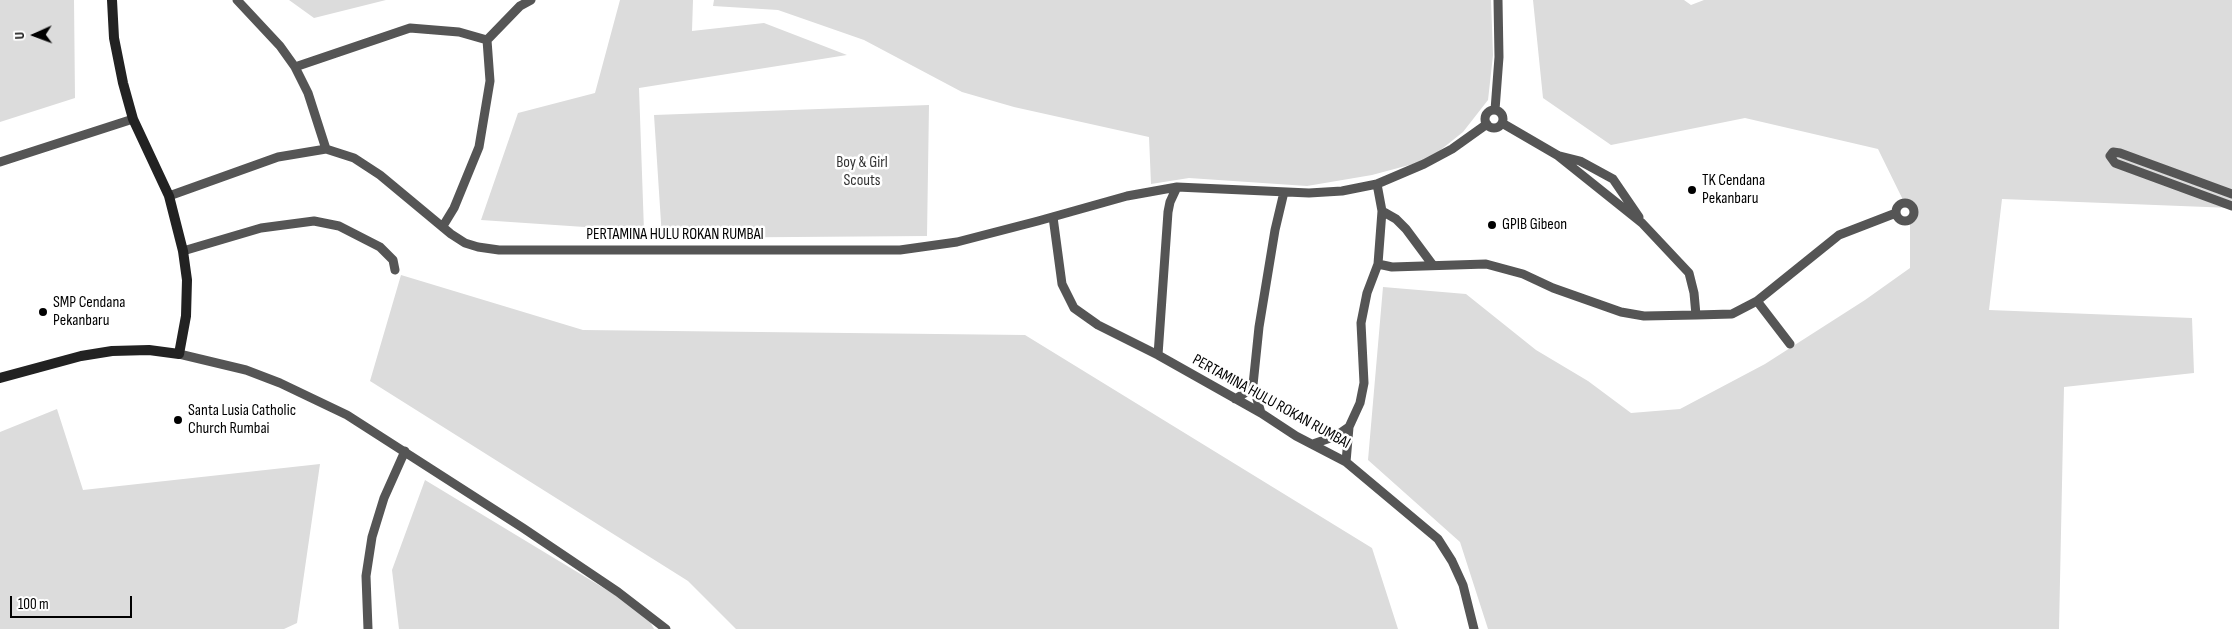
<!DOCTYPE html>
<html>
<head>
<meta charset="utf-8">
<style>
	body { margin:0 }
	#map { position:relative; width:2232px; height:629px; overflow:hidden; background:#fff; font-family:"Sofia Sans Condensed",sans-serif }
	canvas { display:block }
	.north { position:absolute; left:10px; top:10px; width:50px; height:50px; -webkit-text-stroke:4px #fff; paint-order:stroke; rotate:268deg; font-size:14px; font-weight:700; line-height:20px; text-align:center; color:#000 }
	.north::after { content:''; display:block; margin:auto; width:18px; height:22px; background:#000; clip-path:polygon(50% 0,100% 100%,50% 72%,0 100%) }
	.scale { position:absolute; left:10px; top:596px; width:122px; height:22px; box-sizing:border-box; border:2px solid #000; border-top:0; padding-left:6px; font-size:15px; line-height:18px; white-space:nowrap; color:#000; -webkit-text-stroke:4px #fff; paint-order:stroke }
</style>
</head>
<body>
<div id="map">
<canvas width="2232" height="629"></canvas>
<div class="north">U</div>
<div class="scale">100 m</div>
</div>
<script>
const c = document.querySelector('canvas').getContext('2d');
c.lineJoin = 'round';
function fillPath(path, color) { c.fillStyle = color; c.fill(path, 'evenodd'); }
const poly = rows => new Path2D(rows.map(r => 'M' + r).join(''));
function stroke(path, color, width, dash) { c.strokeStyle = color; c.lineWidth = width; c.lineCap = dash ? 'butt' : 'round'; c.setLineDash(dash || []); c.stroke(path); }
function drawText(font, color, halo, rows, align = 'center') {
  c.font = font + ' "Sofia Sans Condensed",sans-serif'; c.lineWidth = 5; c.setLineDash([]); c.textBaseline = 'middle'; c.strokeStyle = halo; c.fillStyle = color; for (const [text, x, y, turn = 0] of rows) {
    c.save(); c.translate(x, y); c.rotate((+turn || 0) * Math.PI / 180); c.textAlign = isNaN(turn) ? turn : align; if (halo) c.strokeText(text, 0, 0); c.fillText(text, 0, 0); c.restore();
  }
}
fillPath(poly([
	[0,0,74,0,75,98,0,122],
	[289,0,386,0,314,18],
	[620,0,693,0,692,31,764,23,847,55,639,88,644,231,481,220,518,113,595,93],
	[714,0,1491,0,1493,55,1488,100,1463,132,1428,160,1372,175,1307,186,1189,178,1151,184,1149,137,1014,107,962,92,864,40,778,10,713,6],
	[1533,0,1684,0,1691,5,1704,0,2232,0,2232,208,2002,199,1989,310,2192,318,2194,373,2064,387,2059,629,1488,629,1460,542,1368,460,1383,287,1466,294,1536,350,1588,381,1631,413,1680,409,1765,364,1865,300,1910,268,1910,220,1914,209,1904,202,1878,149,1745,118,1611,145,1543,98],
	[929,105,927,236,662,238,654,115],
	[401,275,583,330,1025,335,1372,548,1398,629,736,629,688,581,370,381],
	[57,409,83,490,320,464,297,623,284,629,0,629,0,432],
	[425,480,645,613,654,629,399,629,392,570]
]), '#dcdcdc');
stroke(poly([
	[487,40,520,6,531,0],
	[295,67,410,28,459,32,487,40,490,81,479,147,454,208,443,226],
	[1495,110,1499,57,1498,0],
	'1485 119a9 9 0 1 1 18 0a9 9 0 1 1-18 0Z',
	[326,149,354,158,380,175,451,234,465,243,478,247,499,250,900,250,957,242,1038,221,1127,196,1177,187,1309,193,1342,191,1377,184,1424,164,1452,149,1487,124],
	[1560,156,1580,161,1613,179,1639,217],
	[0,162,133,119],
	[2232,194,2120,153,2113,152,2110,156,2115,163,2232,206],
	[169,196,278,157,326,149,308,93,295,67,280,46,237,0],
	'1896 212a9 9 0 1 1 18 0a9 9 0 1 1-18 0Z',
	[1382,211,1396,219,1406,229,1432,264],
	[1053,217,1062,284,1074,308,1098,325,1158,355,1261,413,1296,436,1346,462,1438,539,1452,561,1463,585,1474,629],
	[183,251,261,228,314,221,339,226,380,247,393,260,395,270],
	[1378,264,1392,267,1486,264,1523,274,1553,288,1621,312,1644,316,1696,315,1694,293,1689,273,1642,223,1557,155,1502,123],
	[1757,301,1790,344],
	[1696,315,1732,314,1757,301,1839,235,1896,213],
	[179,354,246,370,280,383,347,415,523,528,618,592,666,629],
	[1158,355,1168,212,1170,202,1177,187],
	[1235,399,1250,390,1253,385],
	[1261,413,1253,385,1259,327,1275,230,1284,192],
	[1313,444,1336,436,1349,427],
	[1346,462,1349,427,1360,403,1364,383,1361,323,1367,293,1378,264,1382,211,1377,184],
	[368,629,366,576,372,537,384,498,405,451]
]), '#555', 9);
stroke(poly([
	[0,378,81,356,112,351,149,350,179,354,186,316,187,280,183,251,169,196,133,119,123,83,114,38,112,0]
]), '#222', 10);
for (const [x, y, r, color] of [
	[1692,190,5,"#000"],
	[1492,225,5,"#000"],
	[43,312,5,"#000"],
	[178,420,5,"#000"]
]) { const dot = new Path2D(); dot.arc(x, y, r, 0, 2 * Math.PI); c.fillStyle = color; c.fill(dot); stroke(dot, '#fff', 2); }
drawText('16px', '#333', '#fff', [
	["Boy & Girl",862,163],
	["Scouts",862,181]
]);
drawText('16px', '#000', '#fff', [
	["TK Cendana",1702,181],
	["Pekanbaru",1702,199],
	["GPIB Gibeon",1502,225],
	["SMP Cendana",53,303],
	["Pekanbaru",53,321],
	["Santa Lusia Catholic",188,411],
	["Church Rumbai",188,429]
], 'left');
drawText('16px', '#000', '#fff', [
	["PERTAMINA HULU ROKAN RUMBAI",675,235],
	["PERTAMINA HULU ROKAN RUMBAI",1271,402,29]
]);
</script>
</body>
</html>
